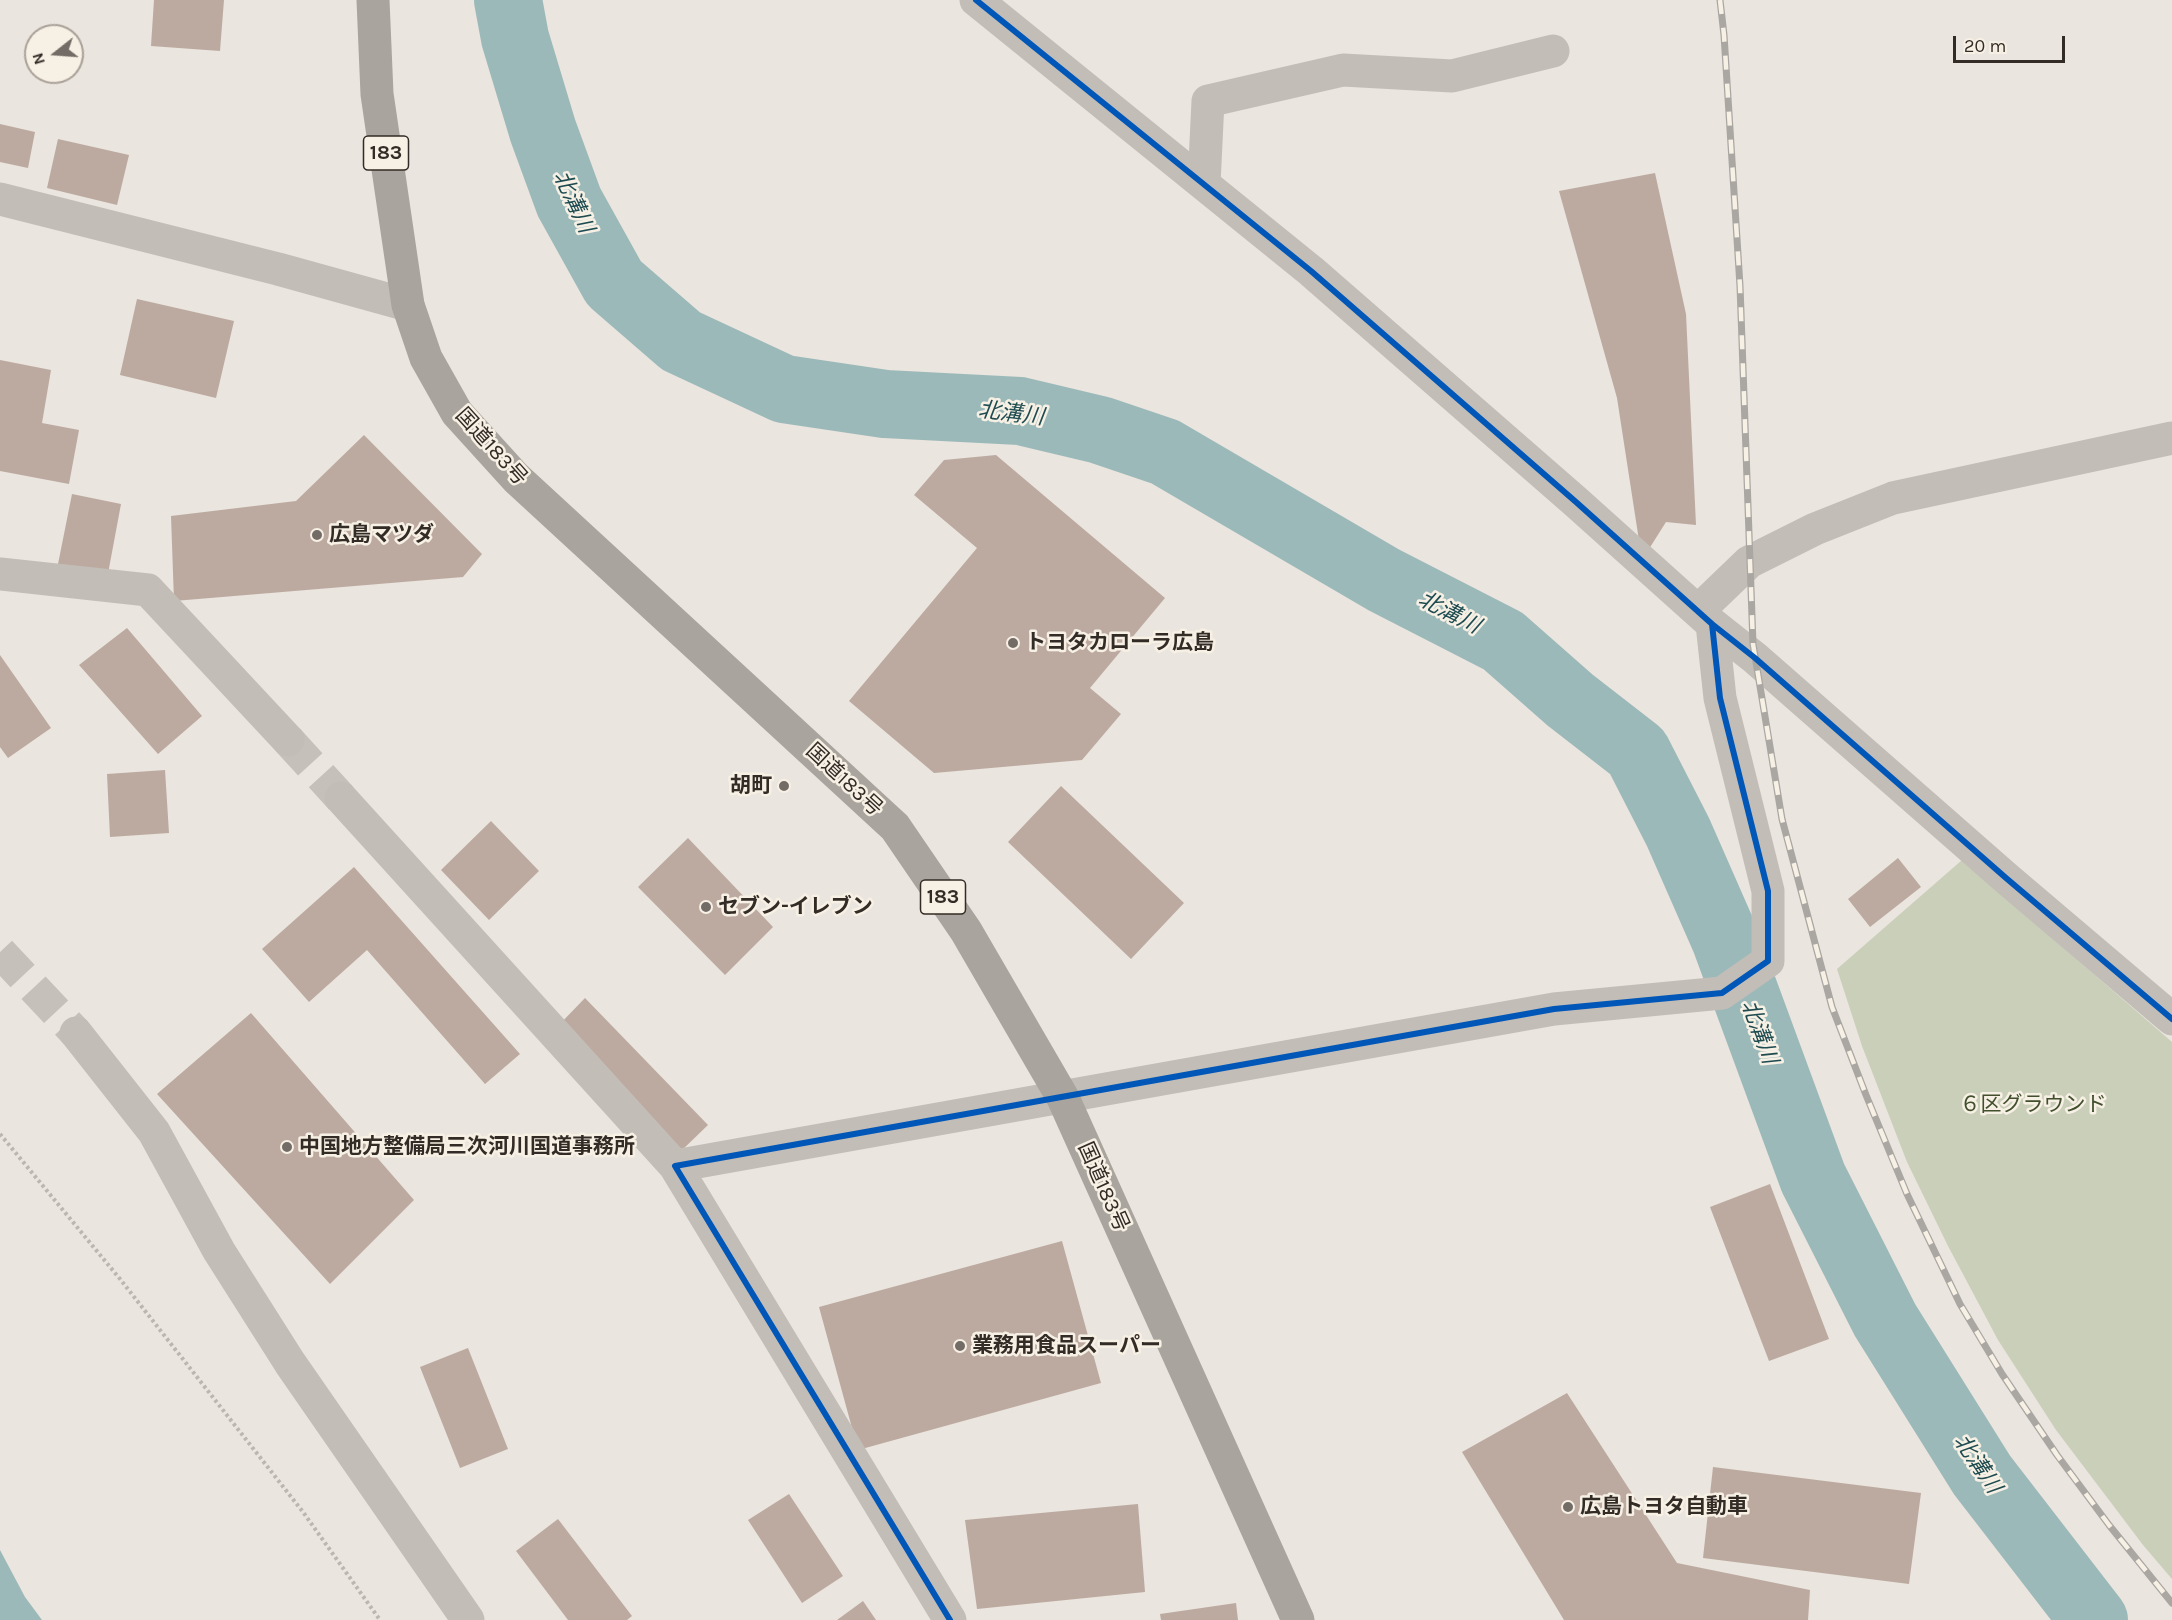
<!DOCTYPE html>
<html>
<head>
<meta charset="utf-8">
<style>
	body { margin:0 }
	#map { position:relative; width:2172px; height:1620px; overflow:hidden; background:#eae5de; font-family:Karla,sans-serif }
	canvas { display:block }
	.north { position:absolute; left:24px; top:24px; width:60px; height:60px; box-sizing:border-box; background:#f7f0e5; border:2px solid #a9a199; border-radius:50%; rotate:253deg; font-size:16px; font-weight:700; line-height:24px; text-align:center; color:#332b26 }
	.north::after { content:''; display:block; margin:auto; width:21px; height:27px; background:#736c66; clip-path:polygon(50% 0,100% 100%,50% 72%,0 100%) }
	.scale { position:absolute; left:1953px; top:36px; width:112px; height:27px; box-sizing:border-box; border:3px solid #332b26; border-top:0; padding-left:8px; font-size:18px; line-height:21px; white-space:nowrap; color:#332b26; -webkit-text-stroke:4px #f7f0e5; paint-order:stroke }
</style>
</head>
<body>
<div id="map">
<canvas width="2172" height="1620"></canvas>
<div class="north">N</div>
<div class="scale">20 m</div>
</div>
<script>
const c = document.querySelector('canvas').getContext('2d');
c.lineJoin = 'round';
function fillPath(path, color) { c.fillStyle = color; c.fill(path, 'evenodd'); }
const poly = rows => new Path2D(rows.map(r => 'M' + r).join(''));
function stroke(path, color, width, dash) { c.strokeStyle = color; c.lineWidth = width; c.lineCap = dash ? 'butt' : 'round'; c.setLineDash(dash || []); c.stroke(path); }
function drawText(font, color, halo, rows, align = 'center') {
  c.font = font + ' Karla,"Noto Sans JP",sans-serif'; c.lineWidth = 5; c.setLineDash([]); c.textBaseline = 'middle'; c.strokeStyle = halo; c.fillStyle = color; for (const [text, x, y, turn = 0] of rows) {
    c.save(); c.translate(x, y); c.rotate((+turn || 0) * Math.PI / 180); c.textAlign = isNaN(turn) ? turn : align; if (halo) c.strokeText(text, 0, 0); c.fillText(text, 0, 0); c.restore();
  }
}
fillPath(poly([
	[1962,860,2172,1042,2172,1579,2143,1545,2056,1430,1998,1340,1948,1246,1907,1162,1862,1046,1837,969]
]), '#cacfb9');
fillPath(poly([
	[0,1550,25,1597,42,1620,0,1620]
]), '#9cb9ba');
stroke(poly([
	[508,0,515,38,543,131,569,202,614,283,681,341,784,389,885,404,1020,411,1100,430,1165,452,1384,580,1503,641,1570,700,1637,752,1678,832,1725,939,1813,1178,1885,1320,1982,1475,2094,1620]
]), '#9cb9ba', 68);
fillPath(poly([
	[154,0,224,0,220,51,151,46],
	[0,124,35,132,28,168,0,162],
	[58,139,129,155,117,205,47,188],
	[1655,173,1686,314,1696,525,1666,522,1642,560,1617,398,1559,191],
	[137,299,234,321,216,398,120,375],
	[0,360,51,370,42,423,79,430,69,484,0,471],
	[364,435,482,554,463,577,174,601,171,516,296,501],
	[996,455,1165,598,1090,688,1121,714,1082,760,934,773,849,701,977,548,914,495,944,460],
	[72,494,121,504,107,579,57,569],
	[127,628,202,716,158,754,79,665],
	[0,655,51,728,8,758,0,747],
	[165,770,169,833,110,837,107,774],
	[1061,786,1184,903,1131,959,1008,842],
	[491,821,539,871,489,920,441,870],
	[688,838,773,927,725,975,638,887],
	[1898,858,1921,887,1870,927,1848,899],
	[354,867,520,1054,485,1084,367,950,309,1002,262,949],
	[585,998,708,1125,679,1153,557,1027],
	[251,1013,414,1200,330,1284,157,1094],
	[1770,1184,1829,1339,1769,1361,1710,1207],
	[1062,1241,1101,1383,858,1450,819,1307],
	[468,1348,508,1449,460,1468,420,1367],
	[1567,1393,1677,1563,1810,1590,1808,1620,1564,1620,1462,1452],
	[1713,1467,1921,1493,1909,1584,1703,1558],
	[789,1494,843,1576,802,1603,748,1520],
	[1138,1504,1145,1592,977,1609,965,1520],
	[558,1519,632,1616,627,1620,568,1620,516,1551],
	[863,1601,876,1620,837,1620],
	[1236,1603,1238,1620,1161,1620,1160,1614]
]), '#bcaaa1');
stroke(poly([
	[288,740,341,798],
	[0,952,76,1033]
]), '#c5c0b9', 33, [33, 16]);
stroke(poly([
	[0,1134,120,1279,303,1512,380,1620]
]), '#bcb6b0', 4, [3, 3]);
stroke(poly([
	[976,0,1311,271,1576,502,1712,624,1755,658,2006,878,2172,1019],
	[1204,184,1208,101,1343,70,1452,76,1553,51],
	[0,199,278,269,408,305],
	[0,574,148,590,288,740],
	[1698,611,1749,562,1815,529,1893,498,2172,438],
	[341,798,675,1166,950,1620],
	[76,1033,154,1132,219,1251,290,1363,468,1620],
	[675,1166,1554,1009,1722,993,1768,961,1768,891,1720,698,1712,624]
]), '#c3bdb7', 33);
stroke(poly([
	[373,0,377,94,408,305,426,358,457,413,516,478,895,827,966,931,1063,1098,1298,1620]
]), '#a9a49d', 33);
const rail = poly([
	[1720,0,1724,35,1740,286,1753,644,1782,819,1832,1007,1866,1095,1907,1194,1960,1304,2002,1374,2057,1455,2109,1525,2172,1603]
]);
stroke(rail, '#aaa6a2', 7);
stroke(rail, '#f7f0e5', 4.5, [14]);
stroke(poly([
	[976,0,1311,271,1576,502,1712,624,1755,658,2006,878,2172,1019],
	[950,1620,675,1166,1554,1009,1722,993,1768,961,1768,891,1720,698,1712,624]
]), '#0057b8', 6);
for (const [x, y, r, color] of [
	[317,535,6,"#736c66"],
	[1013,643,6,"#736c66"],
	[784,786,6,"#736c66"],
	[706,907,6,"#736c66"],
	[287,1147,6,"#736c66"],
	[960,1346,6,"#736c66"],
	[1568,1507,6,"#736c66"]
]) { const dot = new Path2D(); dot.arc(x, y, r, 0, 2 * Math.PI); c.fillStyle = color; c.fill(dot); stroke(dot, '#f7f0e5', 2); }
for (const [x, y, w] of [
	[386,153,45],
	[943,897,45]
]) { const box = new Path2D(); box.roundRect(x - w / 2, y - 17, w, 34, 4.5); c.fillStyle = '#f7f0e5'; c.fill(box); stroke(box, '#332b26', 1.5); }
drawText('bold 20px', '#332b26', null, [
	["183",386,153],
	["183",943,897]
]);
drawText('21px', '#332b26', '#f7f0e5', [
	["国道183号",491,447,48],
	["国道183号",844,780,43],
	["国道183号",1103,1187,66]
]);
drawText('bold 21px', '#332b26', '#f7f0e5', [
	["広島マツダ",329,535],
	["トヨタカローラ広島",1025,643],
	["胡町",772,786,"right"],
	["セブン-イレブン",718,907],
	["中国地方整備局三次河川国道事務所",299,1147],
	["業務用食品スーパー",972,1346],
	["広島トヨタ自動車",1580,1507]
], 'left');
drawText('21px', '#414f2c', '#f7f0e5', [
	["６区グラウンド",2033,1105]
]);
drawText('italic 22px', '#1f4c51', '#f7f0e5', [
	["北溝川",573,202,65],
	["北溝川",1011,414,7],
	["北溝川",1449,613,27],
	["北溝川",1759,1032,70],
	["北溝川",1977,1464,56]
]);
</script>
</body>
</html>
